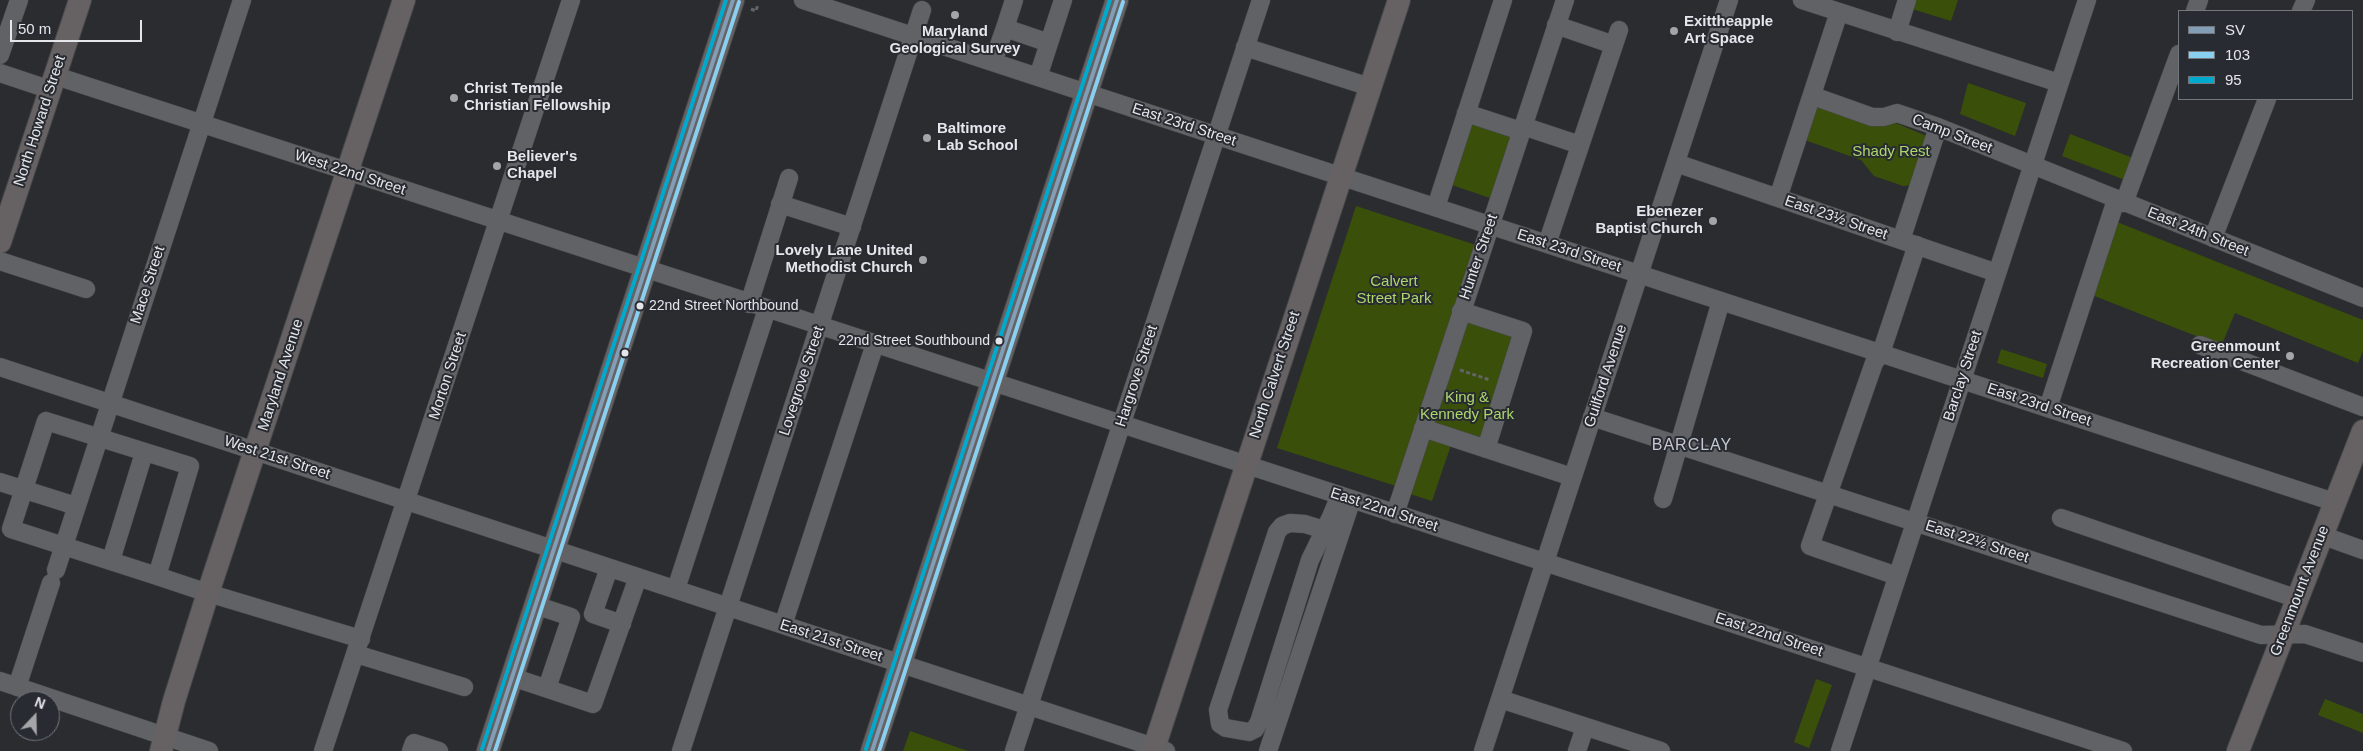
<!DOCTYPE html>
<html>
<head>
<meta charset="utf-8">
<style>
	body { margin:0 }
	#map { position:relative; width:2363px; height:751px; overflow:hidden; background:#2a2c2f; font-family:Helvetica,sans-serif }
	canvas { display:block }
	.legend { position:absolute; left:2178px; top:10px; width:175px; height:90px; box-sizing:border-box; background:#282b31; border:1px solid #73767b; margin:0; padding:6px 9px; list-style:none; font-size:15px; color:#e4e6ea }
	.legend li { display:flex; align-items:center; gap:10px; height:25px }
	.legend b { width:25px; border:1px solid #73767b }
	.north { position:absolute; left:10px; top:691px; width:50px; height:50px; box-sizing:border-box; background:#282b31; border:1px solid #73767b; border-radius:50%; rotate:21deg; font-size:14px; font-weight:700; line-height:20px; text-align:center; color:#e4e6ea }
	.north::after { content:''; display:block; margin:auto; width:18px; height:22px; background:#a3a5a9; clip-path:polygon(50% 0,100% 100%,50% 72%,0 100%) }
	.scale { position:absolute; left:10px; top:20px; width:132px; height:22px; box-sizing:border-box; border:2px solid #e4e6ea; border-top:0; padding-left:6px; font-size:15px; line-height:18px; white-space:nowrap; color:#e4e6ea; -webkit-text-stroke:4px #282b31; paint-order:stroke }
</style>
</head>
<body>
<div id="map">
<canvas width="2363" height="751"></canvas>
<ul class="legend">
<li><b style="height:6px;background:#819eb6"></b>SV</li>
<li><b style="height:6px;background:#89cff0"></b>103</li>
<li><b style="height:6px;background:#00a9ce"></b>95</li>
</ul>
<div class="north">N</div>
<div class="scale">50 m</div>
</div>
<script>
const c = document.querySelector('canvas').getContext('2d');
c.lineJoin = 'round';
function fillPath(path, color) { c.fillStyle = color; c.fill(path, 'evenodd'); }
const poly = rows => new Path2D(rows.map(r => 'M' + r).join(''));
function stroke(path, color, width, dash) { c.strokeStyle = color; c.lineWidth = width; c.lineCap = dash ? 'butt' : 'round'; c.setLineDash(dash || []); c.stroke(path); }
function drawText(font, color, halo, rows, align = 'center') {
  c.font = font + ' Helvetica,sans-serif'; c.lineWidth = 4; c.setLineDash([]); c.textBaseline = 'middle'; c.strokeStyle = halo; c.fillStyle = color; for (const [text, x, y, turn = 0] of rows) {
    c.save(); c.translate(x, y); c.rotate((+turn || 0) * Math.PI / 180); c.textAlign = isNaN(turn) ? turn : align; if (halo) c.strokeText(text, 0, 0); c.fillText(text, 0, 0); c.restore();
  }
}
fillPath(poly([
	[1915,0,1958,0,1951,21,1912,9],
	[1968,83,2026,103,2015,136,1960,114],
	[1815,103,1893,122,1929,137,1913,185,1903,186,1874,176,1861,160,1802,139],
	[1470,121,1511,135,1490,198,1449,184],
	[2070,134,2133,158,2125,180,2062,156],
	[1356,206,1476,245,1396,486,1277,448],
	[2117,222,2363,320,2363,351,2358,363,2235,313,2220,349,2196,336,2092,295],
	[1468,311,1520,328,1485,443,1431,426],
	[2001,349,2047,364,2043,378,1997,363],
	[1429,435,1452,442,1432,501,1410,494],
	[1816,679,1832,685,1809,748,1794,742],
	[2325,699,2363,714,2363,733,2318,715],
	[910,731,968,751,903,751]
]), '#3a500a');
const minor = poly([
	[803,0,2334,502],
	[1014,0,1005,28,1049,43],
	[1802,0,2059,83],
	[2195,11,2199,0],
	[2301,11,2306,0],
	[1556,25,1614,45],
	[1897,32,1907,0],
	[1245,47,1370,87],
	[0,55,19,0],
	[993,62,1005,28],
	[0,73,51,90],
	[56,76,2123,751],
	[1038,77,1063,0],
	[1813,96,1872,117,1884,117,1897,113,1938,127,2363,298],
	[1466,113,1521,131],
	[1523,126,1580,145],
	[1676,163,1997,273],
	[1778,198,1839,12],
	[2124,203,2179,54],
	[780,204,852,227],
	[1436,207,1503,0],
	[2213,238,2267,99],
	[1901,240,1938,127],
	[1547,244,1619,30],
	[0,261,86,289],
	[749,304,789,178],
	[1461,311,1523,331,1486,449],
	[2200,345,2363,407],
	[0,367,1166,751],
	[2048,408,2116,200],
	[1592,417,2261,635,2305,634,2363,653],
	[46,421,190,466,157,576,11,529,46,421],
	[1423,428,1572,477],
	[0,482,76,506],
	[1663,499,1721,301],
	[1395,514,1565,0],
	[2061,518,2298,599],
	[1324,530,1305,524,1290,523,1282,526,1277,532,1218,710,1220,724,1226,728,1249,732,1255,729,1259,722,1310,560,1331,517,1340,495],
	[2321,535,2363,550],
	[111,560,144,453],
	[609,568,593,614,622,624],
	[56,570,242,0],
	[157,576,208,593,361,639],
	[1897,576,1810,546,1874,363,1881,353,1917,245],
	[676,589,767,309],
	[535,605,571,617,547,688],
	[783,625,875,344],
	[356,654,464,687],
	[512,677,593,704,638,577],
	[0,681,209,751],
	[17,687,51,583],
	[1500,699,1661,751],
	[323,751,571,0],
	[411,751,414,743,439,751],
	[681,751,922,10],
	[1014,751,1261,0],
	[1268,751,1352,499],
	[1483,751,1729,0],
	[1577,751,1585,727],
	[1840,751,2087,0]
]);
const major = poly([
	[0,242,80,0],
	[161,751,174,701,208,593,404,0],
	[488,751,733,0],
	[872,751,1117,0],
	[1153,751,1399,0],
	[2238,751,2363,431]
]);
stroke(minor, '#464749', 19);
stroke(major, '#464749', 24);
stroke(poly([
	[751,9,756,11,758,4],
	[1460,370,1490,380]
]), '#636466', 3, [4, 2.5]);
stroke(minor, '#616265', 18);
stroke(major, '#666264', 22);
stroke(poly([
	[488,751,733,0],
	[872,751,1117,0]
]), '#819eb6', 4);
stroke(poly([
	[495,751,739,2],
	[879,751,1123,2]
]), '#89cff0', 4);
stroke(poly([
	[482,749,726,0],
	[866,749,1110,0]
]), '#00a9ce', 4);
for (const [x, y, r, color] of [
	[955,15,5,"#a3a5a9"],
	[1674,31,5,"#a3a5a9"],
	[454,98,5,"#a3a5a9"],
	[927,138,5,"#a3a5a9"],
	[497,166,5,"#a3a5a9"],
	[1713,221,5,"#a3a5a9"],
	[923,260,5,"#a3a5a9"],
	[640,306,4.5,"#e4e6ea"],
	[999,341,4.5,"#e4e6ea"],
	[625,353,4.5,"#e4e6ea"],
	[2290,356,5,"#a3a5a9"]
]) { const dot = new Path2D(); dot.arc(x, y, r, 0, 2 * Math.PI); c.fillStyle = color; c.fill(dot); stroke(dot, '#282b31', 2); }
drawText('14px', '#e4e6ea', '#282b31', [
	["22nd Street Northbound",649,306],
	["22nd Street Southbound",990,341,"right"]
], 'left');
drawText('bold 15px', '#e4e6ea', '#282b31', [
	["Exittheapple",1684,22],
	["Art Space",1684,39],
	["Maryland",955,32,"center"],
	["Geological Survey",955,49,"center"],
	["Christ Temple",464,89],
	["Christian Fellowship",464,106],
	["Baltimore",937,129],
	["Lab School",937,146],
	["Believer's",507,157],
	["Chapel",507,174],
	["Ebenezer",1703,212,"right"],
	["Baptist Church",1703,229,"right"],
	["Lovely Lane United",913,251,"right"],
	["Methodist Church",913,268,"right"],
	["Greenmount",2280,347,"right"],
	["Recreation Center",2280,364,"right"]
], 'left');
drawText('15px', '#e4e6ea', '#282b31', [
	["North Howard Street",40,121,-72],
	["East 23rd Street",1184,125,18],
	["Camp Street",1952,134,21],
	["West 22nd Street",350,173,18],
	["East 23½ Street",1836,218,19],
	["East 24th Street",2198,232,22],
	["East 23rd Street",1569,251,18],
	["Hunter Street",1479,257,-71],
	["Mace Street",148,285,-72],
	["Maryland Avenue",281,375,-72],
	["North Calvert Street",1275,375,-72],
	["Morton Street",448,376,-72],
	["Hargrove Street",1137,376,-72],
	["Guilford Avenue",1606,376,-72],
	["Barclay Street",1963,376,-72],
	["Lovegrove Street",802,381,-72],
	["East 23rd Street",2039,405,18],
	["West 21st Street",277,458,18],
	["East 22nd Street",1384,510,18],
	["East 22½ Street",1977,542,18],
	["Greenmount Avenue",2300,591,-69],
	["East 22nd Street",1769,635,18],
	["East 21st Street",831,641,18]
]);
drawText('15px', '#add66d', '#282b31', [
	["Shady Rest",1891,152],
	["Calvert",1394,282],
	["Street Park",1394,299],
	["King &",1467,398],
	["Kennedy Park",1467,415]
]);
c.letterSpacing = '1px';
drawText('16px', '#c5c8d0', '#282b31', [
	["BARCLAY",1692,446]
]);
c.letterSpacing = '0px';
</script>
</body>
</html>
